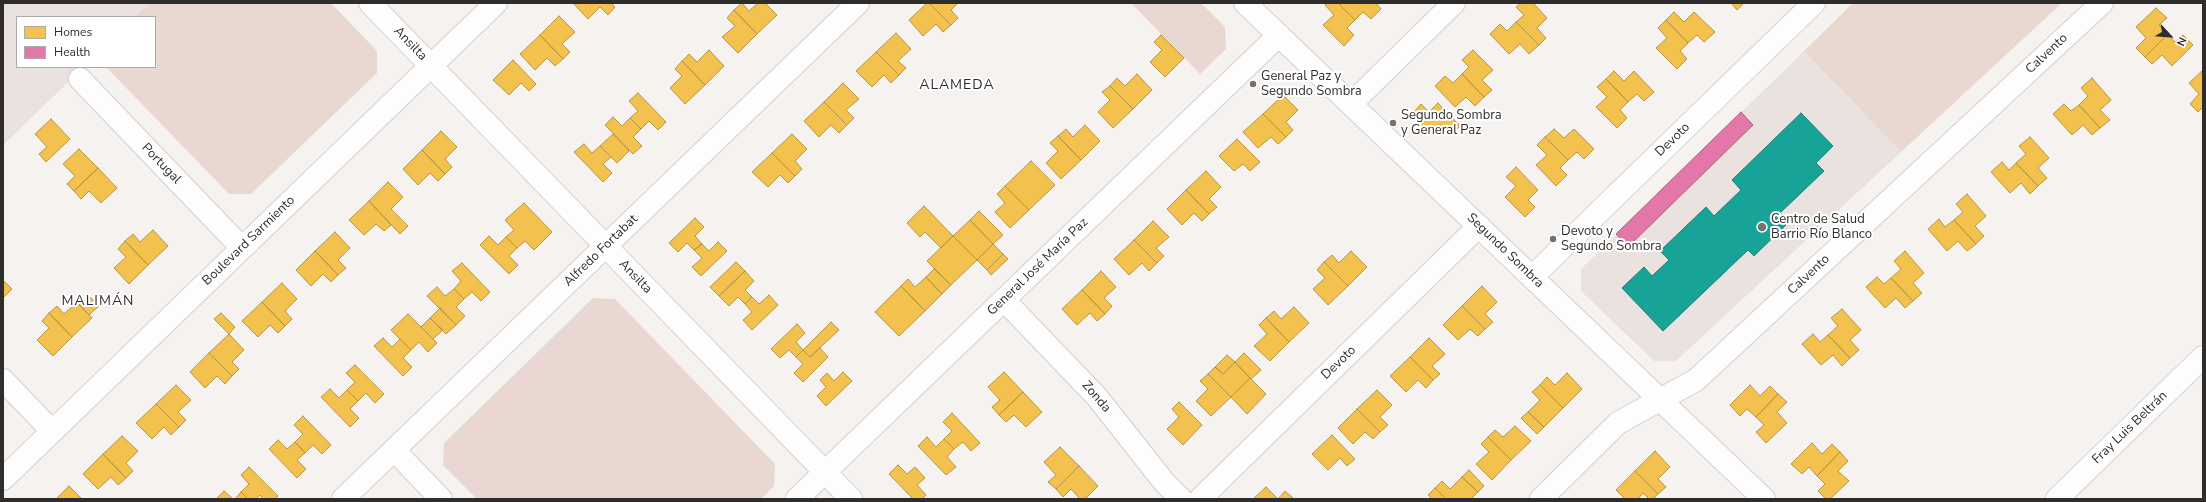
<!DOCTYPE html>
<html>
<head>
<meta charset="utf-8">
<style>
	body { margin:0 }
	#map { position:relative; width:2206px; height:502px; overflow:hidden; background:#f5f2f0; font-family:"Nunito Sans",sans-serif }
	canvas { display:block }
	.frame { position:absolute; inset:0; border:4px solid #2f2d2c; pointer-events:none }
	.legend { position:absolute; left:16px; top:16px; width:140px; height:52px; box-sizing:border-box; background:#fff; border:1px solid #acabab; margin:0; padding:5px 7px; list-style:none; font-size:12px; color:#2f2d2c }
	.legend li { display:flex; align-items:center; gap:8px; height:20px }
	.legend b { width:20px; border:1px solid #acabab }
	.north { position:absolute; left:2150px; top:16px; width:40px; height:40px; -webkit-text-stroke:3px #fff; paint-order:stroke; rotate:116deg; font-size:11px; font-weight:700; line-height:16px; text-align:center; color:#2f2d2c }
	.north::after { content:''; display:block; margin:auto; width:14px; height:18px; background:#2f2d2c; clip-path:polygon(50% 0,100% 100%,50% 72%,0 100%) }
</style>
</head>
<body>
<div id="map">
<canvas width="2206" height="502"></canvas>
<div class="frame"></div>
<ul class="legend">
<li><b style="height:11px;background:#f2c14e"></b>Homes</li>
<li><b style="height:11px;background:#e377a8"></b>Health</li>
</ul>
<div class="north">N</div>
</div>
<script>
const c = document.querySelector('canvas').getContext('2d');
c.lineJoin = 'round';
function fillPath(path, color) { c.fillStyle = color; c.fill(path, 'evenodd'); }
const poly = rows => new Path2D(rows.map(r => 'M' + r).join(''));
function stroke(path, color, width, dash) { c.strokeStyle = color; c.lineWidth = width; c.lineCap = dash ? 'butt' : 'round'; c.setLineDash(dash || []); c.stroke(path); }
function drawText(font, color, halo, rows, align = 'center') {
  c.font = font + ' "Nunito Sans",sans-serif'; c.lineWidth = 4; c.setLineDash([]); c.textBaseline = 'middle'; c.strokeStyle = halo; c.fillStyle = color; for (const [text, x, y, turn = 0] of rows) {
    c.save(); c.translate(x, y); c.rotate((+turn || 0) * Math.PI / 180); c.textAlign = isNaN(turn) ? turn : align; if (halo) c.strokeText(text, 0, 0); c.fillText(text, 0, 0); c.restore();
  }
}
fillPath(poly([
	[3,3,150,3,135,17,17,17,17,67,84,67,3,145],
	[1804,51,1901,152,1676,361,1654,361,1581,291,1581,269]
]), '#eae2df');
fillPath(poly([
	[150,3,331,3,377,51,377,73,251,194,229,194,106,67,155,67,155,17,135,17],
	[1131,3,1201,3,1225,27,1226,49,1200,74],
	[1853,3,2062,3,1901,152,1804,51],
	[593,298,615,299,775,464,774,486,761,499,477,499,443,465,444,443]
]), '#e9d8d2');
const homes = poly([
	[573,3,611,3,615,7,608,15,600,7,588,19,573,3],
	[742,3,749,11,758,3,765,3,777,15,757,34,734,10,742,3],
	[927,3,929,3,951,25,943,32,936,24,923,36,909,20,927,3],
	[929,3,958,3,951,10,958,18,951,25,929,3],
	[1326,3,1338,3,1355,20,1347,28,1354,35,1344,46,1323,25,1334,15,1325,5,1326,3],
	[1338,3,1376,3,1381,9,1371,19,1363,12,1355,20,1338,3],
	[1521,3,1533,3,1547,18,1537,28,1546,38,1539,45,1516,22,1524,15,1516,7,1521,3],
	[1731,3,1744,3,1737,10,1731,3],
	[2156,8,2167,18,2159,25,2168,34,2145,57,2136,48,2146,38,2136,27,2156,8],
	[734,10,757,34,738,53,722,37,735,26,727,18,734,10],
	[1674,12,1684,22,1694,12,1715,32,1704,42,1697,35,1688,43,1666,20,1674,12],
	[559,16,575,32,562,44,570,52,563,59,540,35,559,16],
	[1666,20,1688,43,1680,51,1687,59,1677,69,1656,48,1667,38,1658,28,1666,20],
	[1516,22,1539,45,1529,54,1520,44,1509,54,1490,34,1500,24,1507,31,1516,22],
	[896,33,911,49,898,61,906,68,899,75,876,52,896,33],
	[2168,34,2175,42,2183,35,2193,45,2172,66,2162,55,2152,64,2145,57,2168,34],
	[540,35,563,59,555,66,547,58,535,70,520,54,540,35],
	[1161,35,1184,58,1165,77,1150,62,1162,50,1154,42,1161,35],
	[709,50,724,66,705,85,682,61,689,54,697,62,709,50],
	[1473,50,1493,70,1482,80,1492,90,1484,97,1462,74,1469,67,1462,60,1473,50],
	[876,52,899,75,891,83,884,75,872,87,856,71,876,52],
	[513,60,536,84,529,91,521,83,509,95,493,80,513,60],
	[682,61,705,85,685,104,670,88,682,76,675,69,682,61],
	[2203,70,2203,107,2198,112,2190,104,2199,94,2189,83,2203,70],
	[1614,71,1624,81,1634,71,1654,92,1644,101,1637,94,1628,102,1606,79,1614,71],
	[1137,74,1152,90,1133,109,1110,86,1117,78,1125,86,1137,74],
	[1462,74,1484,97,1475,106,1466,97,1455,107,1435,86,1445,76,1453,83,1462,74],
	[2092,78,2111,100,2100,110,2110,120,2100,128,2079,105,2088,96,2081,88,2092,78],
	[1606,79,1628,102,1620,110,1627,118,1617,128,1596,107,1607,97,1597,87,1606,79],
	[843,83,859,99,846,110,854,118,847,125,824,102,843,83],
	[1110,86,1133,109,1113,128,1098,112,1110,100,1102,92,1110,86],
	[638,93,666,122,658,130,649,121,641,129,630,118,638,111,629,101,638,93],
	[1283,95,1298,110,1286,122,1293,130,1286,137,1263,114,1283,95],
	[824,102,847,125,839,133,831,125,819,137,804,121,824,102],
	[1438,103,1460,126,1451,135,1441,125,1431,135,1411,115,1421,104,1429,112,1438,103],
	[2064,104,2071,111,2079,105,2100,128,2092,135,2083,125,2072,135,2053,114,2064,104],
	[1263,114,1286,137,1278,144,1271,137,1258,148,1243,132,1263,114],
	[613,117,622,126,630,118,641,129,633,137,642,146,633,154,605,125,613,117],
	[51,119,70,139,46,162,39,154,47,147,35,134,51,119],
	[1085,125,1100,141,1081,160,1058,136,1066,129,1073,137,1085,125],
	[1554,129,1564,138,1574,129,1594,149,1584,159,1577,152,1568,160,1545,137,1554,129],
	[441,131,457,147,445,159,452,167,445,174,422,150,441,131],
	[613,134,629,151,617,163,600,146,613,134],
	[792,134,807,149,795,161,802,169,795,176,772,153,792,134],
	[1058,136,1081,160,1061,179,1046,163,1058,151,1050,143,1058,136],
	[1545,137,1568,160,1560,168,1567,175,1556,186,1536,165,1547,155,1537,145,1545,137],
	[2030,137,2049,158,2038,168,2047,178,2038,186,2016,163,2026,154,2019,146,2030,137],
	[1237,139,1260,162,1250,171,1243,164,1234,171,1219,156,1237,139],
	[584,144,592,153,600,146,611,157,603,164,612,173,603,182,574,152,584,144],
	[79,149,98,168,74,191,67,184,75,176,63,164,79,149],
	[422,150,445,174,438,181,430,173,418,185,403,169,422,150],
	[772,153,795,176,788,183,780,175,768,187,752,172,772,153],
	[1031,161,1055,185,1029,210,1005,186,1031,161],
	[2002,162,2009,170,2016,163,2038,186,2030,194,2021,183,2010,193,1991,172,2002,162],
	[1516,167,1538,190,1528,200,1535,207,1525,217,1505,197,1516,186,1506,177,1516,167],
	[98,168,117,188,101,203,89,191,81,199,74,191,98,168],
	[1206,171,1221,187,1209,199,1217,207,1209,214,1186,190,1206,171],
	[388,182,403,197,391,209,408,226,400,234,369,201,388,182],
	[1005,186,1029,210,1010,228,995,212,1005,203,997,194,1005,186],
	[1186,190,1209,214,1202,221,1194,213,1182,225,1167,209,1186,190],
	[1967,194,1986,216,1975,226,1984,236,1976,244,1954,220,1963,212,1956,204,1967,194],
	[369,201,391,225,384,231,376,224,364,235,349,220,369,201],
	[524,203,552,232,534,250,525,241,517,248,506,237,514,230,505,220,524,203],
	[924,206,953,236,941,248,925,232,920,237,907,223,924,206],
	[979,211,1003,235,993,244,970,220,979,211],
	[695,218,704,227,695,236,702,244,694,250,687,243,678,252,669,243,695,218],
	[1939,219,1945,227,1954,220,1976,244,1967,251,1958,241,1947,251,1928,229,1939,219],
	[970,220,993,244,977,260,953,236,970,220],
	[1153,221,1169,237,1156,248,1164,256,1157,263,1134,240,1153,221],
	[153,230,168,246,148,265,125,241,133,234,140,242,153,230],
	[335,232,350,248,338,260,346,268,338,275,315,251,335,232],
	[489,236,498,245,506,237,517,248,509,256,518,265,509,274,480,245,489,236],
	[953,236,977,260,951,285,927,261,953,236],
	[1134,240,1157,263,1149,271,1142,263,1129,275,1114,259,1134,240],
	[125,241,148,265,129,284,114,268,126,257,118,249,125,241],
	[718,242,727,251,701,276,692,267,702,258,694,250,702,244,709,251,718,242],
	[993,244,1003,254,987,270,977,260,993,244],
	[315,251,338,275,331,282,323,274,311,286,296,270,315,251],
	[1351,251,1367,267,1348,286,1324,262,1332,255,1339,263,1351,251],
	[1905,251,1924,273,1913,283,1922,293,1913,301,1891,278,1901,269,1894,261,1905,251],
	[1003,254,1008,259,991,275,987,270,1003,254],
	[736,262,745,271,719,296,710,287,736,262],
	[1324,262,1348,286,1328,305,1313,289,1325,278,1317,270,1324,262],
	[462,263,490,292,481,301,472,292,464,299,454,289,461,281,452,271,462,263],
	[934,269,951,285,942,294,926,277,934,269],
	[745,271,754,281,745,290,752,297,745,304,738,297,729,306,719,296,745,271],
	[1101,271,1116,287,1104,298,1112,306,1105,314,1082,290,1101,271],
	[926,277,942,294,925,311,901,286,908,279,915,287,926,277],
	[1877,277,1884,284,1891,278,1913,301,1905,308,1896,298,1885,308,1866,287,1877,277],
	[3,280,12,289,3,298,3,280],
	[282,283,297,299,285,311,292,319,285,326,262,302,282,283],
	[901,286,925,311,899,336,875,312,901,286],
	[1482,286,1497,302,1485,314,1493,322,1485,329,1462,306,1482,286],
	[437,287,445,296,454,289,464,299,456,307,465,316,456,325,427,296,437,287],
	[1082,290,1105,314,1097,321,1090,313,1077,325,1062,309,1082,290],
	[769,295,778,305,752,330,743,320,752,312,745,304,752,297,759,304,769,295],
	[89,296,99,306,89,315,79,305,89,296],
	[77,302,92,318,72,337,49,313,57,306,64,314,77,302],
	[262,302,285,326,278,333,270,325,258,337,242,321,262,302],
	[1462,306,1485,329,1478,336,1470,329,1458,340,1443,325,1462,306],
	[1294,307,1309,323,1289,342,1266,318,1274,311,1281,319,1294,307],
	[440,308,456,325,446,334,430,318,440,308],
	[1842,309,1861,330,1850,340,1859,350,1850,358,1828,335,1838,326,1831,318,1842,309],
	[49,313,72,337,53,356,37,340,49,328,42,321,49,313],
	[221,313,235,327,229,334,214,319,221,313],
	[408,314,437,343,428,352,419,342,411,350,391,330,408,314],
	[430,318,443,330,433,339,421,327,430,318],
	[1266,318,1289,342,1270,361,1254,346,1267,334,1259,325,1266,318],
	[831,322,839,330,810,357,803,350,831,322],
	[797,324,805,333,796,342,803,350,796,357,789,350,780,358,771,349,797,324],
	[229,334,244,350,232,362,239,369,232,376,209,353,229,334],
	[1813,334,1820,342,1828,335,1850,358,1842,366,1833,355,1821,365,1802,344,1813,334],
	[383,338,392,347,400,339,411,350,403,358,412,367,403,376,374,346,383,338],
	[1429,338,1445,354,1432,366,1440,374,1433,380,1410,357,1429,338],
	[820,348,828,357,803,382,794,373,803,364,796,357,803,350,810,357,820,348],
	[209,353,232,376,225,384,217,376,205,388,190,372,209,353],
	[1244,353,1261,370,1251,379,1235,362,1244,353],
	[1227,355,1235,362,1223,374,1215,367,1227,355],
	[1410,357,1433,380,1426,388,1418,380,1406,392,1390,376,1410,357],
	[1235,362,1250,378,1231,397,1208,374,1215,367,1223,374,1235,362],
	[355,365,384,394,375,403,366,393,358,401,347,390,355,382,346,373,355,365],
	[843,372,852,381,826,406,817,396,826,387,820,380,827,373,834,381,843,372],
	[1004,372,1023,392,999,415,992,407,1000,400,988,387,1004,372],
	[1567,373,1582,389,1563,408,1540,385,1547,377,1555,385,1567,373],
	[1208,374,1231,397,1211,416,1196,401,1208,389,1200,381,1208,374],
	[1250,378,1266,394,1247,414,1231,397,1250,378],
	[176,385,191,400,178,412,186,420,179,427,156,404,176,385],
	[1540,385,1563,408,1544,427,1528,412,1540,400,1532,392,1540,385],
	[1750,385,1760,396,1770,386,1778,394,1756,417,1747,409,1740,416,1730,405,1750,385],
	[330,389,339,398,347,390,358,401,350,409,359,418,350,427,321,397,330,389],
	[1377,390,1392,405,1380,417,1388,425,1380,432,1357,409,1377,390],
	[1023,392,1042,412,1026,427,1014,415,1006,422,999,415,1023,392],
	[1778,394,1787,402,1777,412,1787,423,1766,443,1756,432,1764,425,1756,417,1778,394],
	[1179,402,1202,425,1183,445,1167,429,1179,417,1172,409,1179,402],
	[156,404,179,427,171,435,164,427,152,439,136,423,156,404],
	[1357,409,1380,432,1373,439,1365,432,1353,444,1338,428,1357,409],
	[1528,412,1544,427,1537,434,1521,418,1528,412],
	[952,413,980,443,971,451,963,442,954,449,944,439,952,431,943,422,952,413],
	[303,416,331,445,322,454,313,445,305,453,295,442,303,434,294,425,303,416],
	[1515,426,1531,441,1511,460,1488,437,1495,430,1503,437,1515,426],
	[1332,435,1355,459,1347,466,1340,458,1328,470,1312,454,1332,435],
	[122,436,138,451,126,463,133,471,126,478,103,454,122,436],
	[927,437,936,447,944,439,954,449,947,457,956,467,946,475,918,446,927,437],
	[1488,437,1511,460,1492,480,1476,464,1489,452,1481,444,1488,437],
	[278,440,287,449,295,442,305,453,297,460,306,469,297,478,269,449,278,440],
	[1812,443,1822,454,1832,444,1840,452,1817,476,1809,467,1802,474,1791,464,1812,443],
	[1060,447,1079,466,1056,489,1048,482,1056,475,1044,462,1060,447],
	[1655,451,1670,467,1658,479,1666,487,1658,494,1635,471,1655,451],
	[1840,452,1848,461,1838,471,1849,481,1830,499,1826,499,1818,491,1825,484,1817,476,1840,452],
	[103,454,126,478,118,485,111,477,98,489,83,474,103,454],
	[898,465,907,474,915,467,925,478,917,485,926,495,922,499,913,499,889,474,898,465],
	[1079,466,1098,486,1085,499,1080,499,1071,489,1063,497,1056,489,1079,466],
	[249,467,278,496,275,499,263,499,260,495,256,499,248,499,241,492,249,484,241,475,249,467],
	[1469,470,1484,486,1478,492,1462,477,1469,470],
	[1635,471,1658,494,1653,499,1649,499,1643,493,1638,499,1625,499,1616,490,1635,471],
	[1462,477,1478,492,1471,499,1446,499,1435,488,1442,481,1450,489,1462,477],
	[69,486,82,499,56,499,69,486],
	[1266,487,1278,499,1285,491,1293,498,1292,499,1253,499,1266,487],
	[1435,488,1446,499,1432,499,1428,495,1435,488],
	[224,491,233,499,216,499,224,491],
	[241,492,248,499,235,499,241,492]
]);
fillPath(homes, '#f2c14e');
stroke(homes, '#b89544', 1);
const health = poly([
	[1741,112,1753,125,1628,247,1616,234,1741,112]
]);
fillPath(health, '#e377a8');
stroke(health, '#ad6183', 1);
const public = poly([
	[1801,113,1833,146,1816,163,1824,171,1780,213,1789,222,1754,256,1748,250,1663,331,1622,288,1644,267,1652,276,1669,260,1660,251,1706,207,1714,216,1741,190,1732,180,1801,113]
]);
fillPath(public, '#17a398');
stroke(public, '#1e8078', 1);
const street = poly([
	[370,3,851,499],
	[1245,3,1764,499],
	[80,79,242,248],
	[1351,104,1454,3],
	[1532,277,1814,3],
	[1004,300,1097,397,1164,482,1181,499],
	[3,380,52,431],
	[394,450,441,499],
	[3,479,496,3],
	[343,499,858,3],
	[797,499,1279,35],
	[1200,499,1479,226],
	[1541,499,1618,423,1696,380,2102,3],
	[2057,499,2203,357]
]);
stroke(street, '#d2cfce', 24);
stroke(street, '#fefdfd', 22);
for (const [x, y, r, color] of [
	[1253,84,4,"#747271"],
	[1393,123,4,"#747271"],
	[1762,227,5,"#747271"],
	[1553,239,4,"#747271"]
]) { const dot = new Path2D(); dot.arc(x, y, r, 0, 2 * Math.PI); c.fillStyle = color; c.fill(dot); stroke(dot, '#fff', 1.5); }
drawText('13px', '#2f2d2c', '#fff', [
	["Ansilta",410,44,46],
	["Calvento",2047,54,-43],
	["Devoto",1673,140,-44],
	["Portugal",161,164,46],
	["Boulevard Sarmiento",249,241,-44],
	["Alfredo Fortabat",601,251,-44],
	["Segundo Sombra",1505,251,44],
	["General José María Paz",1038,267,-44],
	["Calvento",1809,275,-43],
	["Ansilta",635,277,46],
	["Devoto",1339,363,-44],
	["Zonda",1096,397,49],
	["Fray Luis Beltrán",2130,428,-44]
]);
drawText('13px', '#2f2d2c', '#fff', [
	["General Paz y",1261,77],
	["Segundo Sombra",1261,92],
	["Segundo Sombra",1401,116],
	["y General Paz",1401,131],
	["Centro de Salud",1771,220],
	["Barrio Río Blanco",1771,235],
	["Devoto y",1561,232],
	["Segundo Sombra",1561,247]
], 'left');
c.letterSpacing = '1px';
drawText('14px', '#2d2928', '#fff', [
	["ALAMEDA",957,86],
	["MALIMÁN",98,302]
]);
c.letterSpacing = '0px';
</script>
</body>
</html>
